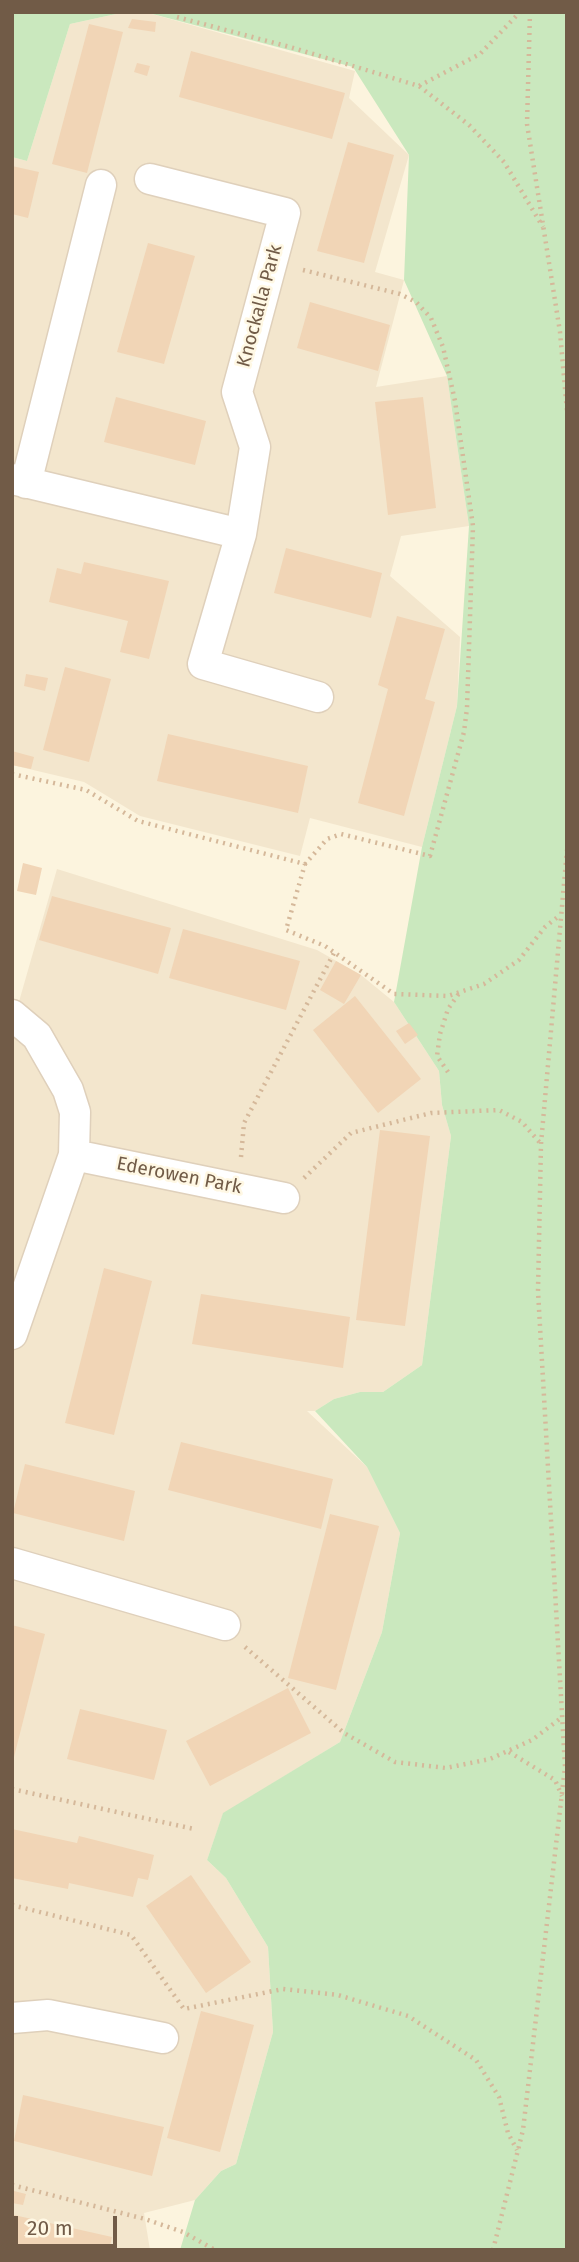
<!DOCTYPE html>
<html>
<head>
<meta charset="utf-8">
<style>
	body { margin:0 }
	#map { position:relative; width:579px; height:2262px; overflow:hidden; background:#fcf4de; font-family:"Fira Sans",sans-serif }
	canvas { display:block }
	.frame { position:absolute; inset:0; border:14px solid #715b47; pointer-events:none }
	.scale { position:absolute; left:14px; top:2216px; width:103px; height:32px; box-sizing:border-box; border:4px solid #715b47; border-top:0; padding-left:9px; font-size:21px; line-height:24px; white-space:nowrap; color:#715b47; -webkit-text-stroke:5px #fff8e4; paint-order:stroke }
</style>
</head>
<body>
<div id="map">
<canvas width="579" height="2262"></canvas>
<div class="frame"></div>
<div class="scale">20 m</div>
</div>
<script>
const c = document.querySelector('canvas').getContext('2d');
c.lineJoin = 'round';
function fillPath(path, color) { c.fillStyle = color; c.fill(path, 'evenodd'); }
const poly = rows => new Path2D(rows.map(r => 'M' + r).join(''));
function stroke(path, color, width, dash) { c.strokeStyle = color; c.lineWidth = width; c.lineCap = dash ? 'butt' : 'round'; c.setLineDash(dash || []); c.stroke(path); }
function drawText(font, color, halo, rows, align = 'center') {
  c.font = font + ' "Fira Sans",sans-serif'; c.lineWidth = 5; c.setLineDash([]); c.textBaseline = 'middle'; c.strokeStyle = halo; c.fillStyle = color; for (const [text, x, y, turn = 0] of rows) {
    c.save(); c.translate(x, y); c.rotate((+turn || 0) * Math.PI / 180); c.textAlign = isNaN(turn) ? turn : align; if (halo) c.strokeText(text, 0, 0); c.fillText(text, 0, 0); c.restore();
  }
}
fillPath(poly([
	[125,12,145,12,355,71,349,98,409,155,375,272,404,280,376,387,447,376,469,526,401,536,390,576,460,637,457,706,422,847,310,818,300,856,140,816,84,782,12,765,12,157,27,161,70,24],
	[57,869,317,950,361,975,394,1002,439,1071,442,1105,451,1136,422,1365,383,1392,360,1392,334,1399,315,1411,307,1411,367,1467,400,1533,382,1632,340,1742,223,1814,207,1860,226,1878,268,1947,273,2032,236,2164,221,2171,195,2200,144,2213,150,2250,12,2250,12,1026]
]), '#f3e6cd');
fillPath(poly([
	[12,12,125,12,70,24,27,161,12,157],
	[145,12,567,12,567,2250,180,2250,195,2200,221,2171,236,2164,273,2032,268,1947,226,1878,207,1860,223,1813,340,1742,382,1632,400,1533,367,1467,315,1411,334,1399,360,1392,383,1392,422,1365,451,1136,442,1105,439,1071,394,1002,422,847,457,706,469,526,447,376,404,280,409,155,353,67]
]), '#cae8be');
fillPath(poly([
	[132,19,156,22,155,32,128,28],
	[89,24,123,32,87,173,52,164],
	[191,51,345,93,332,139,179,97],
	[137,63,150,66,147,76,134,72],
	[348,142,394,155,364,263,317,251],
	[12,166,39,172,28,218,12,214],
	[148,243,195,256,164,364,117,352],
	[310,302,390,325,378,371,297,348],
	[116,397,206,421,195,465,104,442],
	[423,397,436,508,388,515,375,402],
	[286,548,382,573,371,618,274,593],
	[84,562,169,581,149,659,120,652,128,621,49,602,57,568,81,574],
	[397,616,445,629,425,699,435,702,404,816,358,803,388,689,378,685],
	[65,667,111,679,89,762,43,750],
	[26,674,48,678,45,691,24,686],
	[168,734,308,766,298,813,157,781],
	[12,751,34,757,31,769,12,765],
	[23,863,42,868,36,895,17,891],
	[52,896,171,928,158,974,39,940],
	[183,929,300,961,286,1010,169,978],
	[336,961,361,975,344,1004,320,990],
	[355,996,421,1079,378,1113,313,1030],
	[409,1023,418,1035,405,1044,396,1031],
	[380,1130,430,1136,405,1326,356,1320],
	[104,1268,152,1281,114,1435,65,1423],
	[201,1294,350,1317,343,1368,192,1344],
	[181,1442,333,1479,321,1529,168,1490],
	[25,1464,135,1491,124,1541,13,1513],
	[330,1514,379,1526,336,1690,288,1678],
	[12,1625,45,1634,13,1761,12,1761],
	[288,1688,311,1733,210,1786,186,1741],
	[80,1709,167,1730,154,1780,67,1759],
	[12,1829,77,1843,79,1836,154,1855,148,1880,138,1878,133,1897,69,1883,68,1889,12,1878],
	[191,1875,251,1962,206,1993,146,1906],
	[201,2011,254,2025,220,2152,167,2138],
	[23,2095,164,2127,152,2176,14,2141],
	[14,2191,26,2194,23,2205,12,2203],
	[14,2215,112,2237,109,2250,12,2250]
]), '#f1d5b6');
const street = poly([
	[150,179,285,213,237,392,255,447,241,534,203,664,318,697],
	[12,479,241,534],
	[26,483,101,185],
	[12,1015,37,1036,68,1090,75,1112,74,1155,12,1334],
	[74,1155,284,1198],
	[12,1563,225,1625],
	[12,2018,48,2015,163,2038]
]);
stroke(street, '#dfd0bb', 33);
stroke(poly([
	[530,12,527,124,560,332,567,411],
	[177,17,290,47,419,86,469,125,504,162,543,227],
	[419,86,480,54,520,12],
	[303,270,400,294,416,302,431,318,443,347,455,401,473,526,467,708,464,732,430,856,341,834,327,839,305,864],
	[12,774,86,790,138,821,305,864,286,930,325,946,394,994,448,996,484,984,519,960,545,927,560,915],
	[448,1072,437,1056,440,1034,448,1009,460,992],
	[241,1157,244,1123,334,953],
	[304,1178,351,1133,431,1113,499,1110,522,1122,541,1144],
	[245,1647,344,1733,395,1762,446,1768,490,1759,532,1740,561,1718],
	[509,1752,555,1780,562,1796],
	[12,1789,194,1829],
	[12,1905,131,1935,184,2009,283,1989,338,1995,408,2016,476,2060,499,2097,508,2133,517,2150],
	[12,2185,145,2219,183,2232,215,2250],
	[493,2250,523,2130,565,1767,538,1291,541,1144,567,850]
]), '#d5b89a', 4.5, [2, 5]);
stroke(street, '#fff', 30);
drawText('19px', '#715b47', '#fff8e4', [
	["Knockalla Park",260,306,-75],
	["Ederowen Park",179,1176,11]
]);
</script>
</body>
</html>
